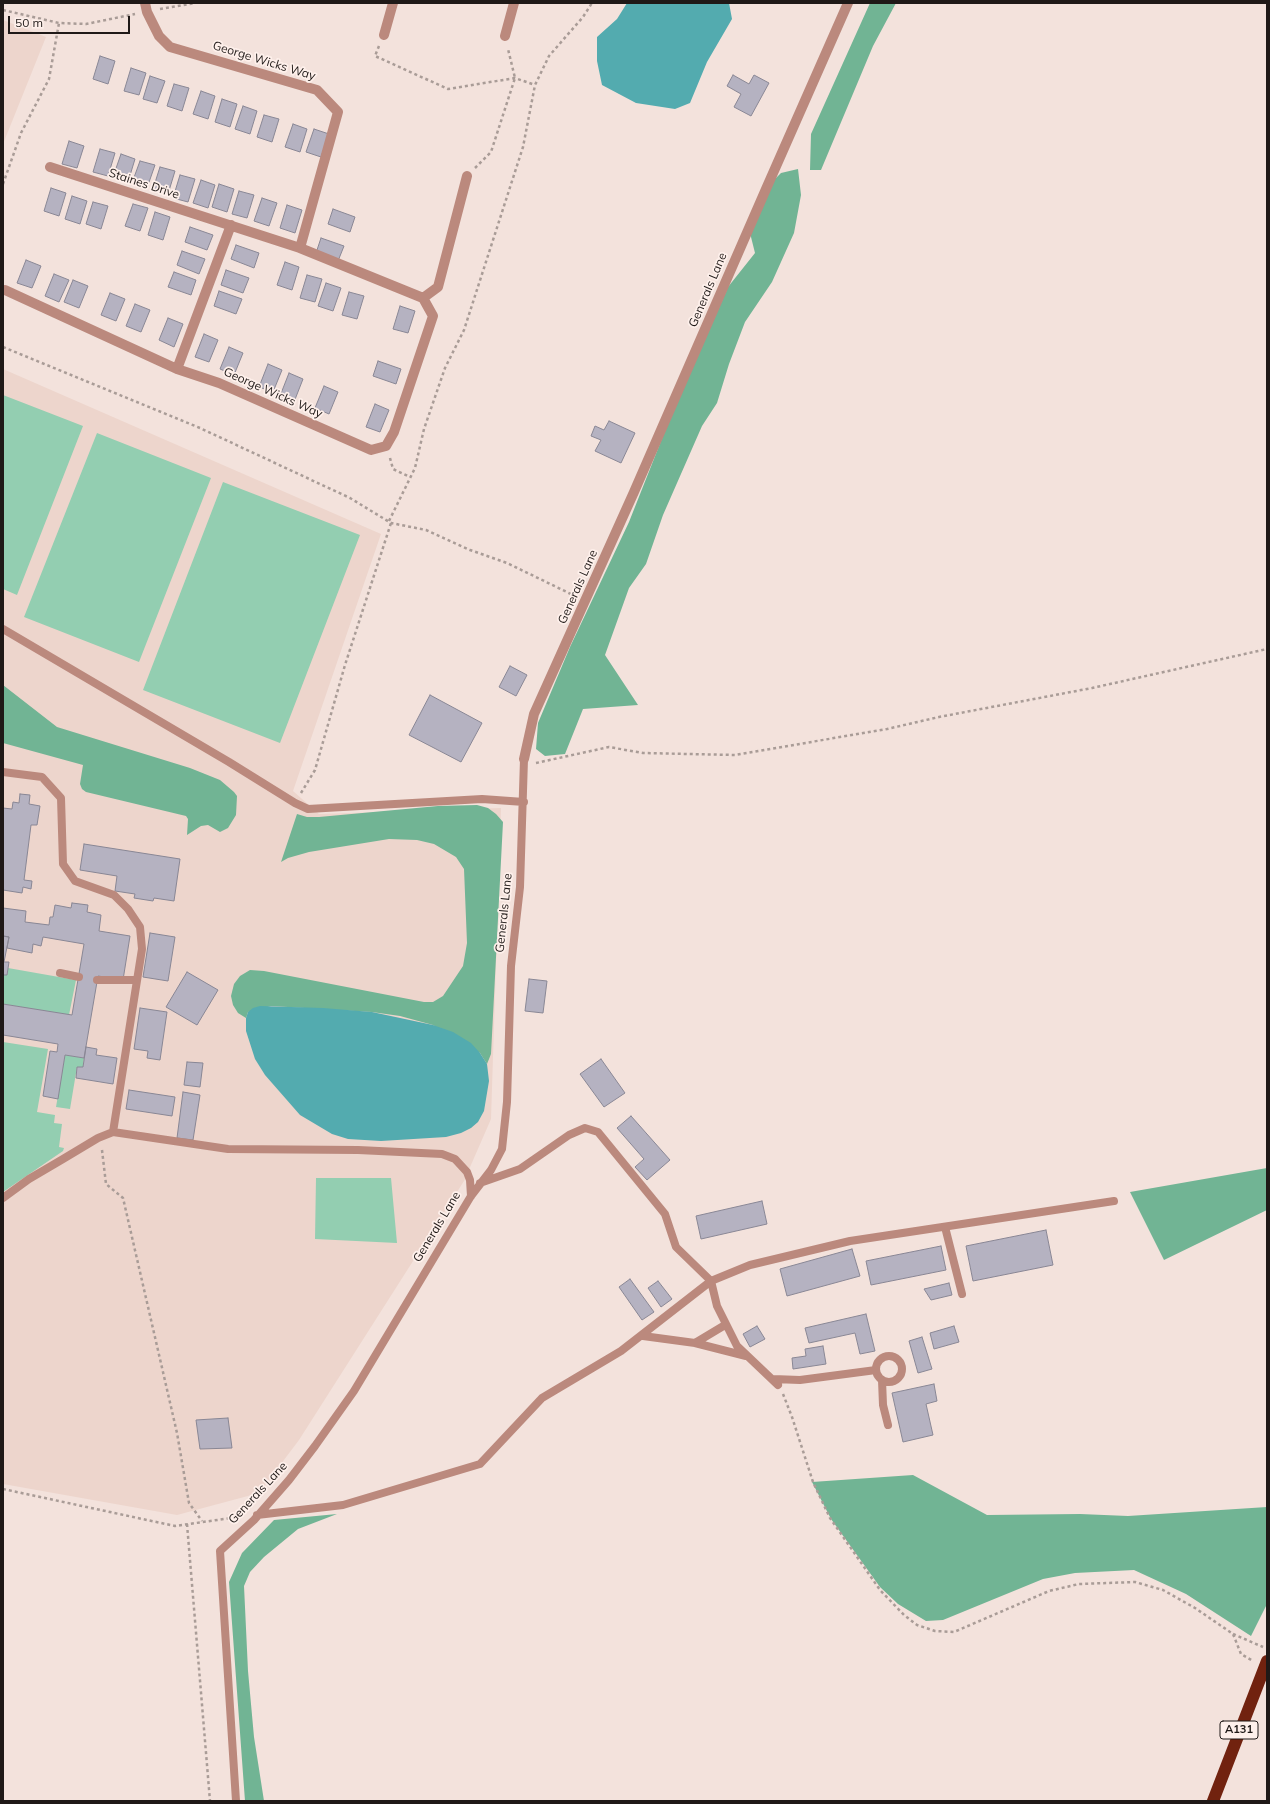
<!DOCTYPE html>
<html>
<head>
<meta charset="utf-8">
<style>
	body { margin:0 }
	#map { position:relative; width:1270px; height:1804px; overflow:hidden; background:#f3e2dc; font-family:Mulish,sans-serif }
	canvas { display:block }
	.frame { position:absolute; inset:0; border:4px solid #1f1917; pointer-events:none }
	.scale { position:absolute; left:8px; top:16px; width:122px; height:18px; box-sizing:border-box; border:2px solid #1f1917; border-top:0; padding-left:5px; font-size:12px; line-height:14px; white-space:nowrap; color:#1f1917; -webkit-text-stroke:3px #fef0eb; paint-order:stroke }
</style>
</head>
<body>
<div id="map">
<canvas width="1270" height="1804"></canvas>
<div class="frame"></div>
<div class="scale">50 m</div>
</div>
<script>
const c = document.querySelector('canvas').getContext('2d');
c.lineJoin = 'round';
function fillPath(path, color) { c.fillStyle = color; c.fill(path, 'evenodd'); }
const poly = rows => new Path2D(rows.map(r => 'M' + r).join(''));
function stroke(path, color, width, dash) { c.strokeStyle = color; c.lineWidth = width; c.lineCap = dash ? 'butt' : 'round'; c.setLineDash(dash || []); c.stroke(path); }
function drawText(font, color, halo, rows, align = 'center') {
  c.font = font + ' Mulish,sans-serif'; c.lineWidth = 3.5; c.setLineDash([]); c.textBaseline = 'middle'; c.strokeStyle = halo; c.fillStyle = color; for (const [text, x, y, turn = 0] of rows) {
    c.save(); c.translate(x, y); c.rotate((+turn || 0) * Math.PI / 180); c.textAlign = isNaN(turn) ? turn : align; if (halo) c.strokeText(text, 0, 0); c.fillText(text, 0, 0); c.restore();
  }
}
fillPath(poly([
	[3,20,46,37,3,144],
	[3,369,381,534,293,791,319,814,501,808,491,1119,464,1181,299,1440,259,1493,177,1515,3,1484]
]), '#edd5cc');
fillPath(poly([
	[3,395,83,426,17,595,3,589],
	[97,433,211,478,139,662,24,617],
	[223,482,360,535,280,743,143,690],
	[8,968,76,980,69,1015,3,1004,3,975,7,975],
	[3,1042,48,1049,37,1112,55,1115,54,1123,62,1124,59,1147,64,1148,63,1151,3,1192],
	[65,1055,84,1058,83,1067,77,1067,70,1109,56,1107],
	[316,1178,391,1178,397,1243,315,1239]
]), '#93ceb1');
fillPath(poly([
	[870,3,896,3,873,46,821,170,810,170,811,134],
	[798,169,801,195,794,233,772,282,745,322,729,364,717,403,702,426,663,515,646,564,629,588,605,655,638,705,583,709,565,754,545,756,536,749,538,723,570,647,629,522,665,431,728,287,755,253,749,229,764,190,781,173],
	[3,685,57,727,190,768,220,780,234,792,237,796,236,815,228,828,220,832,208,825,201,826,187,835,188,819,186,816,86,792,82,789,80,784,83,765,3,743],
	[477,805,488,808,496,814,503,822,491,1054,487,1064,480,1053,433,1025,400,1016,372,1012,271,1006,248,1012,246,1018,238,1013,233,1005,231,996,234,984,240,976,250,970,264,971,424,1002,433,1002,443,996,463,966,467,943,464,869,456,857,434,844,417,840,389,839,309,852,288,858,281,862,297,814,307,817,319,817,438,806],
	[1267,1168,1267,1210,1164,1260,1130,1192],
	[913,1475,987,1515,1080,1514,1128,1516,1267,1507,1267,1604,1251,1636,1186,1594,1134,1570,1075,1573,1043,1579,943,1620,926,1621,898,1604,880,1587,831,1519,812,1482],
	[337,1514,298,1529,264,1557,250,1572,244,1586,248,1671,254,1737,264,1801,245,1801,229,1582,242,1553,274,1520]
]), '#71b494');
fillPath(poly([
	[627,3,729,3,732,19,707,62,690,103,675,109,636,103,602,85,597,61,597,37,617,19],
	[260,1006,323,1008,372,1012,433,1025,453,1032,471,1043,480,1053,487,1064,489,1081,484,1111,478,1122,471,1128,461,1133,446,1137,381,1141,348,1139,332,1134,300,1115,265,1075,255,1059,246,1031,246,1018,248,1012,253,1008]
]), '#53abaf');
const building = poly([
	[100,56,115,61,108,84,93,79,100,56],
	[131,68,146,73,139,95,124,91,131,68],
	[733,75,749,84,754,75,769,83,751,116,734,107,741,94,727,86,733,75],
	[150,76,165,81,157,103,143,99,150,76],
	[174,84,189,88,182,111,167,106,174,84],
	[201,91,215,96,208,119,193,114,201,91],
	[222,99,237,104,230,127,215,122,222,99],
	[243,106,257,111,250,134,235,129,243,106],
	[264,115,279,119,272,142,257,137,264,115],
	[293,124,307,129,300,152,285,147,293,124],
	[314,129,329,134,321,157,306,152,314,129],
	[69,141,84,146,77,168,62,164,69,141],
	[100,149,115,153,108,176,93,172,100,149],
	[121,154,135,159,128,182,113,177,121,154],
	[140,161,155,165,147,188,132,183,140,161],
	[160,167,175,171,168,194,153,189,160,167],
	[180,175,195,179,188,202,173,198,180,175],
	[201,180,215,185,208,208,193,203,201,180],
	[219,184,234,189,227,212,212,207,219,184],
	[51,188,66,193,59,216,44,211,51,188],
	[239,191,254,195,247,218,232,214,239,191],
	[72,196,87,201,80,224,65,219,72,196],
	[262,198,277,203,269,226,254,221,262,198],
	[93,202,108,206,101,229,86,224,93,202],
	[133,204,148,208,140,231,125,226,133,204],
	[287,205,302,210,295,233,280,228,287,205],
	[333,209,355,217,350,232,328,224,333,209],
	[155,212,170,217,163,240,148,235,155,212],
	[190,227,213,235,207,250,185,242,190,227],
	[321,238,344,246,338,261,316,253,321,238],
	[236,245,259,253,254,268,231,259,236,245],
	[182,251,205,259,199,274,177,265,182,251],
	[26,260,41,266,32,288,17,283,26,260],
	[285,262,299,267,292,290,277,285,285,262],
	[226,270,249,278,243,293,221,285,226,270],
	[174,272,196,280,191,295,168,287,174,272],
	[54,274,69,280,59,302,45,296,54,274],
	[307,275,322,279,315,302,300,298,307,275],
	[73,280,88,286,79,308,64,302,73,280],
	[326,283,341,288,333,311,318,306,326,283],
	[219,291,242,299,236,314,214,306,219,291],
	[349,292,364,296,357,319,342,315,349,292],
	[110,293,125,299,116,321,101,315,110,293],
	[135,304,150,310,141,332,126,326,135,304],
	[400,306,415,311,408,333,393,329,400,306],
	[168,318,183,324,174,347,159,340,168,318],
	[204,334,218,340,209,362,195,357,204,334],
	[229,347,243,353,234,375,220,369,229,347],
	[378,361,401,369,396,384,373,376,378,361],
	[268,364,282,370,273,392,259,387,268,364],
	[289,373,303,379,294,402,280,396,289,373],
	[324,386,338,392,329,414,315,408,324,386],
	[375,404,389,410,380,432,366,427,375,404],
	[609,421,635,433,621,463,595,451,601,440,591,436,595,426,604,430,609,421],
	[510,666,527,675,516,696,499,687,510,666],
	[430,695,482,723,461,762,409,735,430,695],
	[20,794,30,795,29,804,40,806,37,825,31,825,24,880,32,881,31,889,23,887,22,893,3,890,3,808,12,809,13,802,19,803,20,794],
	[84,844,180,859,174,901,154,898,153,901,134,898,135,894,115,891,117,876,80,870,84,844],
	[72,903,88,905,87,912,101,915,99,931,130,936,123,980,98,976,84,1058,65,1055,58,1099,43,1096,50,1051,57,1052,58,1044,3,1035,3,1004,72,1015,84,944,43,937,41,946,33,944,32,953,7,948,9,937,3,936,3,908,26,911,25,922,49,925,50,917,53,917,55,905,71,908,72,903],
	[150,933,175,937,168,981,143,977,150,933],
	[3,936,9,937,4,962,9,962,7,975,3,975,3,936],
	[187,972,218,990,197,1025,166,1007,187,972],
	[529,979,547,981,543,1013,525,1011,529,979],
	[140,1008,167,1012,160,1060,147,1058,148,1051,134,1049,140,1008],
	[86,1047,97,1049,96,1055,117,1058,113,1084,76,1078,77,1067,83,1067,86,1047],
	[601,1059,625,1093,604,1107,580,1074,601,1059],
	[187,1062,203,1063,200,1087,184,1085,187,1062],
	[129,1090,175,1097,172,1116,126,1109,129,1090],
	[183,1092,200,1095,193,1140,177,1138,183,1092],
	[631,1116,670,1160,647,1180,635,1167,644,1159,617,1128,631,1116],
	[762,1201,767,1224,701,1239,696,1216,762,1201],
	[1046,1230,1053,1265,973,1281,966,1246,1046,1230],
	[941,1246,946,1270,871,1285,866,1261,941,1246],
	[852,1249,860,1276,787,1296,780,1269,852,1249],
	[630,1279,654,1312,642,1320,619,1287,630,1279],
	[658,1281,672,1299,661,1307,648,1288,658,1281],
	[949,1283,952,1295,931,1300,924,1289,949,1283],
	[866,1314,875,1351,860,1354,855,1333,809,1343,805,1328,866,1314],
	[757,1326,765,1339,750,1347,743,1334,757,1326],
	[954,1326,959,1342,934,1349,930,1333,954,1326],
	[922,1337,932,1369,918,1373,909,1341,922,1337],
	[823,1346,826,1364,793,1369,792,1358,806,1356,805,1349,823,1346],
	[934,1384,937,1401,926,1404,933,1435,903,1442,892,1393,934,1384],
	[228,1418,232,1448,200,1449,196,1420,228,1418]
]);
fillPath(building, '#b5b2c1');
stroke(building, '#898795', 1);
stroke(poly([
	[160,9,195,3],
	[3,10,59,23,86,24,135,14],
	[379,46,375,56,448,89,515,78,535,85],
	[475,168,491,152,515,78,508,49],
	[3,184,21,133,49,79,59,23],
	[3,347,200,428,350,498,391,523,426,530,470,550,507,563,573,595],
	[390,458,393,469,410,477],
	[389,521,415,468,424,429,445,368,464,330,523,147,535,85,549,56,583,17,592,3],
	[536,763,609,747,643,753,735,755,887,729,939,717,1092,688,1267,649],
	[301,793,315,770,345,665,391,523],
	[102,1150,106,1184,123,1198,177,1433,189,1503,202,1521],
	[783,1394,792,1417,813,1482,830,1518,880,1590,904,1615,917,1625,935,1631,954,1632,1049,1591,1079,1584,1135,1582,1163,1590,1195,1608,1233,1634,1241,1654,1253,1661],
	[3,1489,175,1526,238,1517],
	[187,1524,210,1801],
	[1233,1634,1263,1647]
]), '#a99c97', 2.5, [3, 3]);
stroke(poly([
	[3,629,229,762,295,803,308,809,482,799,524,802],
	[3,772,42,777,61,798,63,864,75,881,114,895,128,909,140,927,142,949,113,1132],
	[60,973,79,977],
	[97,980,137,980],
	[480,1183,520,1169,569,1135,585,1128,598,1132,665,1214,676,1247,711,1281,717,1306,737,1346,778,1385],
	[3,1198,29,1179,63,1159,98,1138,113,1132,228,1149,358,1150,442,1154,455,1159,467,1172,470,1180,471,1196],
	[945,1227,962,1294],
	[643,1336,695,1343,746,1356],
	[695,1343,725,1325],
	'876 1369a13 13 0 1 1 26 0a13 13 0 1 1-26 0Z',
	[773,1379,800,1380,876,1370],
	[882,1380,883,1405,888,1425],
	[257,1515,343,1505,480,1464,542,1398,621,1351,711,1281,750,1265,850,1241,1114,1201],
	[236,1801,220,1551,254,1520,289,1480,315,1446,354,1391,471,1196,491,1170,502,1149,507,1102,511,966,520,887,524,759]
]), '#bb897d', 8);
stroke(poly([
	[384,35,393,3],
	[505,36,514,3],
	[50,167,300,248],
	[5,290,177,369,219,383,371,450,386,446,394,432,433,316,423,298,300,248,338,112,317,90,170,47,159,36,147,12,145,3],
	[423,298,438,287,467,176],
	[177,369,231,225],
	[524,759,534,714,634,492,766,189,848,3]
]), '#bb897d', 10);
stroke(poly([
	[1213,1801,1267,1661]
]), '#71220f', 12);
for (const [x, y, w] of [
	[1239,1730,38]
]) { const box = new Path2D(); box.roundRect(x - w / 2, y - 9, w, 18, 3); c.fillStyle = '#fef0eb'; c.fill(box); stroke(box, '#1f1917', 1); }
drawText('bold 11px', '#1f1917', null, [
	["A131",1239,1730]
]);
drawText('12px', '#1f1917', '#fef0eb', [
	["George Wicks Way",264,61,17],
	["Staines Drive",144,184,18],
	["Generals Lane",708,290,-67],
	["George Wicks Way",273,393,24],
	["Generals Lane",578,587,-66],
	["Generals Lane",504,913,-84],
	["Generals Lane",437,1227,-59],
	["Generals Lane",258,1493,-47]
]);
</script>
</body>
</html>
